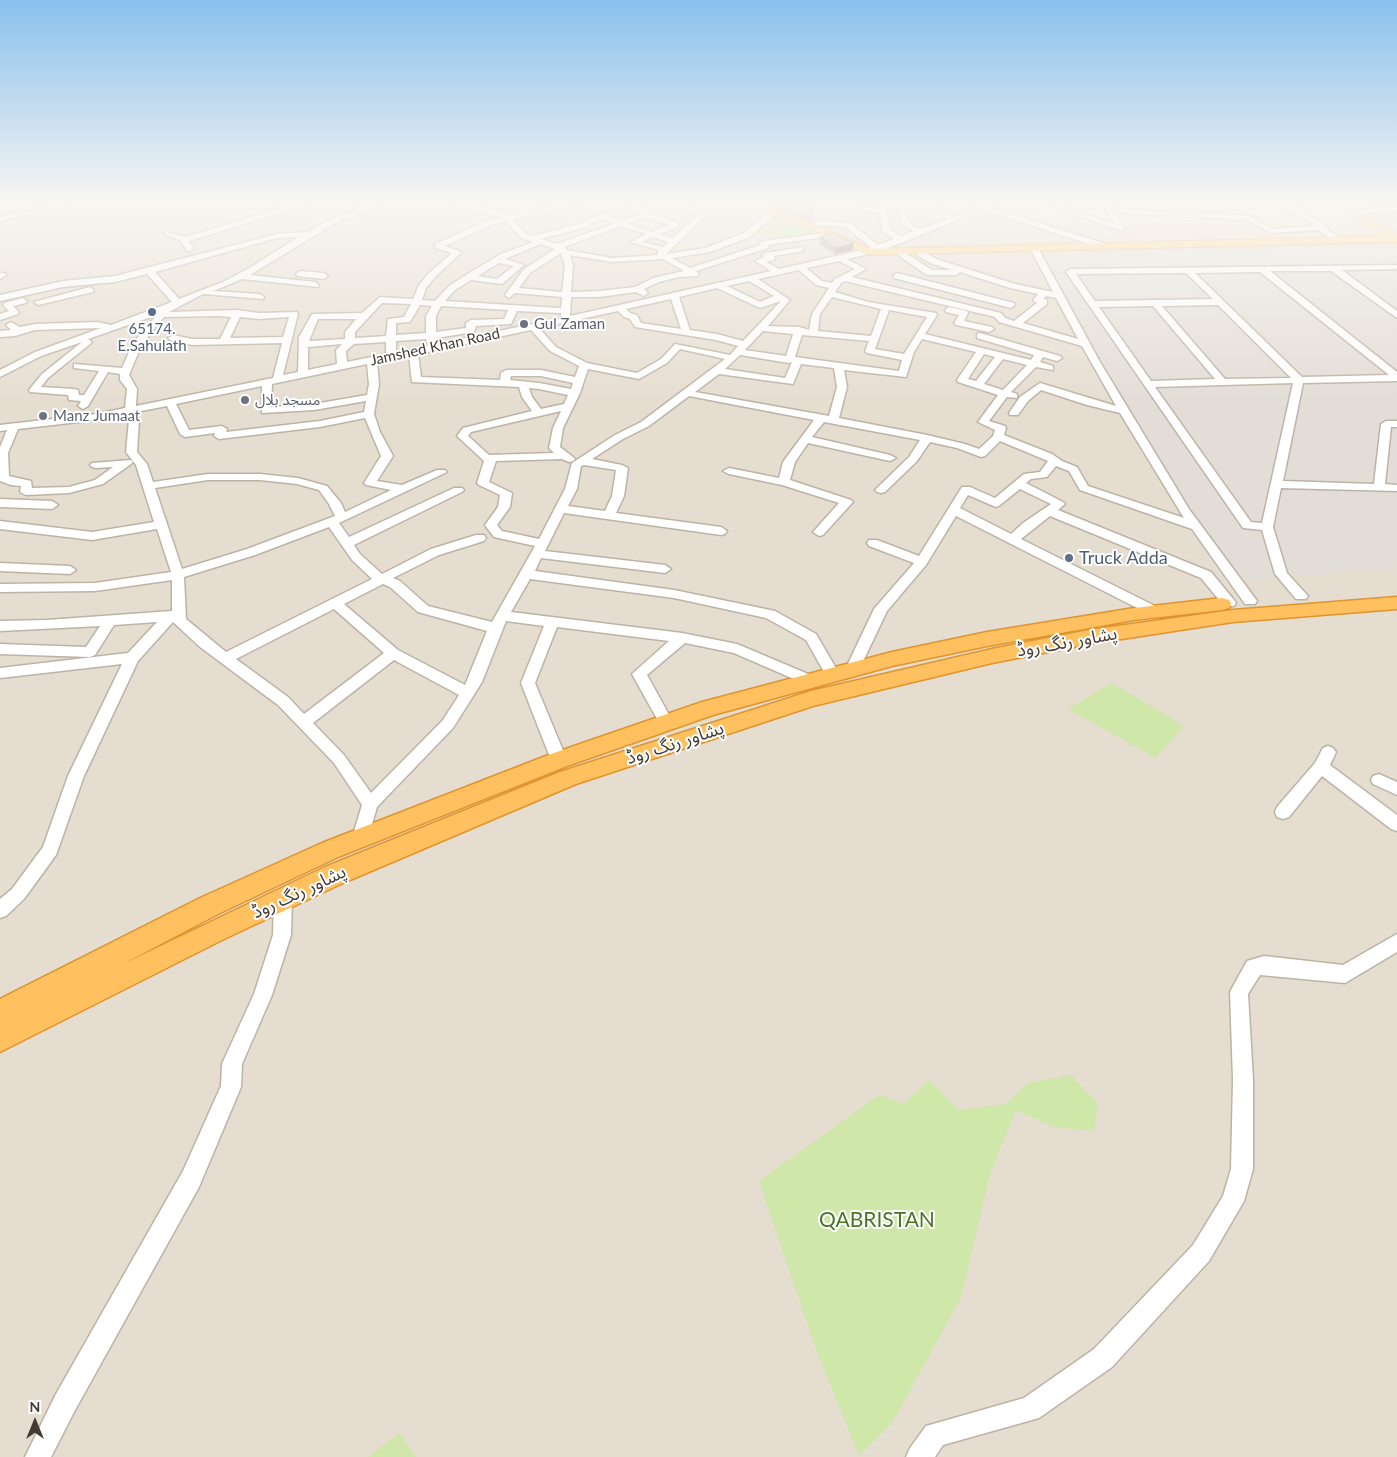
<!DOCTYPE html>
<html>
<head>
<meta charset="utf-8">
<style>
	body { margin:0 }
	#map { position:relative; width:1397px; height:1457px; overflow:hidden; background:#f1ece2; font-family:Lato,sans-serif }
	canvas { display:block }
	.north { position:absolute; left:10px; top:1397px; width:50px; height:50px; -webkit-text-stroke:4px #fff; paint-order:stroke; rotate:0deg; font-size:14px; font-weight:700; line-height:20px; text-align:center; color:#433b33 }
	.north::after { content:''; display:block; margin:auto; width:18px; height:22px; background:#433b33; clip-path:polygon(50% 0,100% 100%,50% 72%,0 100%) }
</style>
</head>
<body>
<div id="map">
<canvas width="1397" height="1457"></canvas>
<div class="north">N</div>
</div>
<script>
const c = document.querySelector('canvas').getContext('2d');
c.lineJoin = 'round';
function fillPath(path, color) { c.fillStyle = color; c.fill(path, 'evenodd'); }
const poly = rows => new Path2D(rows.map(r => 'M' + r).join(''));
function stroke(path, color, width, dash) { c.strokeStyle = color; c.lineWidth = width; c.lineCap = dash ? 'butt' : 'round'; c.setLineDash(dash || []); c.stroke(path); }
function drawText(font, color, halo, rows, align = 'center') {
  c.font = font + ' Lato,"Noto Sans Arabic",sans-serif'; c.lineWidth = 4; c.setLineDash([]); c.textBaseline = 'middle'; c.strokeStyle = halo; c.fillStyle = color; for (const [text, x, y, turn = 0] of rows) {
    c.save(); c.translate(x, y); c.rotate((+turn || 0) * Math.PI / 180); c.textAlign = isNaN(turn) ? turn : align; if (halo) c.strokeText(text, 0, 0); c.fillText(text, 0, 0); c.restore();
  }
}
fillPath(poly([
	[0,200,1397,200,1397,1457,0,1457]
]), '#e5ddd0');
fillPath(poly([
	[1397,244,1397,568,1222,583,1028,251,1246,249]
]), '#e3ddd7');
fillPath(poly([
	[1025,200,1334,200,1397,239,1151,245,1149,242,1139,242,1088,229,1025,208,1035,204]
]), '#ebe0cb');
fillPath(poly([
	[770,211,825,232,810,236,775,238,746,231,761,216],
	[1112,683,1184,726,1156,758,1068,709],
	[1071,1075,1098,1104,1094,1131,1054,1127,1016,1110,990,1174,961,1297,892,1423,859,1456,817,1352,759,1181,879,1095,904,1104,929,1080,958,1110,1006,1104,1028,1083],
	[399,1433,416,1457,368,1457]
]), '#cfe7a9');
fillPath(poly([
	[718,259,734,269,722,272,731,279,712,283,690,268]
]), '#e1dedb');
const minor = poly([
	[80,200,92,200,0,221,0,217,80,200],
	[315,200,334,200,307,205,189,241,194,249,190,251,187,251,180,240,163,234,167,232,186,237,303,201,315,200],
	[381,200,391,200,334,224,250,275,315,282,319,285,318,287,242,279,213,291,260,294,264,297,263,299,203,294,169,312,237,310,259,313,297,312,298,314,283,375,298,372,299,337,312,314,362,313,380,297,413,299,419,285,430,272,452,253,435,248,435,244,486,221,502,218,437,202,437,200,448,200,507,213,509,216,521,213,512,200,518,200,527,212,578,200,589,200,585,202,620,221,641,214,621,200,629,200,650,212,678,223,678,227,660,234,673,238,699,214,678,209,678,203,684,200,693,200,685,206,708,213,666,254,705,248,744,233,764,215,776,211,780,213,770,219,750,237,710,252,672,258,690,268,760,245,759,243,763,241,832,232,836,234,832,236,768,245,768,248,696,271,699,274,698,276,679,277,659,282,644,289,648,293,644,296,636,292,599,297,571,297,570,316,771,271,755,261,764,257,762,255,766,253,803,247,803,251,774,256,774,260,766,262,779,269,871,248,846,227,815,225,815,221,818,221,851,223,878,245,894,239,882,231,880,212,818,208,817,206,821,204,879,208,879,200,885,200,890,230,901,236,914,231,903,225,895,200,901,200,910,224,921,229,947,219,925,200,932,200,954,217,977,208,965,200,973,200,983,205,998,200,1007,200,990,208,1107,244,1107,248,1101,248,983,210,904,242,870,254,847,259,866,269,852,277,1001,313,1005,318,1014,321,1037,303,1033,300,1038,294,1010,288,960,272,956,275,927,275,892,251,899,249,932,270,952,270,930,263,914,253,914,249,920,249,936,259,1015,284,1053,292,1030,248,1037,246,1100,362,1189,509,1257,601,1255,604,1245,604,1192,529,1080,490,1069,471,1056,466,1047,477,1031,479,1026,483,1063,502,1065,504,1058,510,1211,572,1234,600,1236,603,1234,606,1224,606,1201,578,1050,516,1021,539,1159,608,1161,611,1159,614,1149,614,956,516,926,565,887,611,857,674,847,674,845,670,874,609,914,563,869,546,867,543,869,540,877,540,919,556,962,487,970,487,995,498,1024,474,1040,472,1048,461,1000,441,985,456,981,457,957,448,930,442,917,461,885,492,881,493,877,492,875,490,877,488,909,457,920,440,824,422,812,437,890,455,896,458,890,461,808,443,795,462,790,480,851,500,853,502,823,535,819,536,813,532,839,503,782,485,729,474,723,471,729,468,779,478,783,462,814,420,689,396,649,426,623,439,592,459,622,465,628,468,624,496,616,513,721,527,727,531,725,534,721,535,564,513,545,551,665,565,671,569,665,573,541,558,535,571,674,590,775,611,816,634,840,675,838,679,833,680,828,679,806,640,766,618,674,598,530,579,511,612,682,633,737,644,815,677,817,681,815,685,810,686,734,653,685,643,647,675,673,722,671,726,666,728,661,726,632,674,669,641,557,627,535,683,567,760,564,764,559,766,554,764,551,760,521,683,544,626,506,621,482,682,453,728,377,807,368,838,366,843,360,845,354,843,352,838,362,805,334,763,278,705,200,647,173,622,138,661,84,776,56,855,24,899,6,916,0,918,0,899,12,889,43,847,68,776,122,664,0,678,0,668,128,653,157,622,114,625,95,655,90,657,0,654,0,644,86,647,100,626,0,631,0,621,47,620,172,611,172,580,95,591,0,592,0,584,95,583,171,572,157,529,92,540,0,529,0,521,92,532,154,522,136,465,126,452,129,420,126,414,96,420,18,429,8,453,9,476,31,481,32,488,69,487,95,480,113,467,96,468,92,467,90,465,92,463,131,460,133,462,131,464,103,484,69,493,26,495,20,492,21,486,11,485,0,481,0,447,7,430,0,431,0,425,96,414,125,408,127,389,120,380,120,374,108,372,88,406,83,409,78,406,81,401,69,400,68,395,30,392,29,390,42,374,82,342,41,356,0,377,0,370,35,352,101,328,35,330,15,336,0,337,0,331,11,330,6,325,11,322,20,327,35,324,97,322,111,325,172,302,147,274,115,282,63,287,0,301,0,295,63,281,115,276,277,234,308,232,328,220,381,200],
	[578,204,600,216,583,220,583,223,532,236,527,234,513,220,578,204],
	[647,217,668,225,652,232,628,224,647,217],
	[606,219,613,224,557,244,541,239,591,226,591,223,606,219],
	[506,221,521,238,533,242,501,254,466,275,449,286,435,301,422,300,426,288,436,276,462,252,445,246,492,225,506,221],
	[621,226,646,234,630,242,659,250,657,253,658,255,612,258,567,250,564,247,621,226],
	[298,237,251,267,223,282,179,299,155,272,277,238,298,237],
	[653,237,668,242,663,247,642,242,653,237],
	[541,244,555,249,524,269,505,295,509,298,515,293,562,297,561,308,445,301,455,290,471,280,502,284,524,265,505,259,541,244],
	[561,253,565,266,562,292,519,288,530,273,561,253],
	[570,255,612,262,663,259,684,271,653,278,635,287,599,291,571,292,573,266,570,255],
	[839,261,855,269,835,279,832,283,822,281,806,268,839,261],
	[499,263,514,266,497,279,478,276,499,263],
	[799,270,816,285,829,288,812,314,809,330,799,327,768,326,790,300,758,279,799,270],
	[749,281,774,296,760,302,727,286,749,281],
	[845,281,995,317,999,322,1082,346,1116,406,1040,383,1020,397,1009,413,1010,415,1018,415,1028,401,1041,390,1087,405,1120,413,1184,518,1088,486,1077,467,1062,461,1052,454,1004,435,1006,428,1005,426,989,421,1007,397,1017,398,1017,394,1011,392,1036,367,1053,370,1053,366,1040,362,1043,357,1057,361,1062,358,1060,356,980,333,977,334,977,338,1034,355,1031,360,925,334,937,315,936,313,868,302,835,292,841,283,845,281],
	[717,288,760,308,781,301,743,341,717,334,690,330,679,297,717,288],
	[1046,296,1056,298,1078,339,1023,323,1047,304,1047,300,1043,299,1046,296],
	[832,297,881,309,871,336,818,331,820,314,832,297],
	[671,299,681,329,641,323,637,315,630,313,626,309,671,299],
	[382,303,411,304,404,317,388,319,386,336,355,338,355,332,382,303],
	[420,305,432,306,426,316,426,333,396,335,396,323,410,322,420,305],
	[441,306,508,310,504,319,471,320,466,323,466,328,436,332,436,316,441,306],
	[889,310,927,317,904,354,875,349,889,310],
	[517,311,561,313,561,318,436,344,436,338,474,332,476,326,511,324,517,311],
	[618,311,624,317,630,319,635,327,716,340,738,346,730,355,675,344,661,359,637,373,587,363,556,347,539,328,618,311],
	[157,315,133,343,122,368,74,364,74,368,99,371,84,395,79,395,78,390,74,389,41,387,48,378,90,344,92,342,88,339,157,315],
	[217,316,231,317,220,339,192,339,173,335,168,338,170,340,192,345,282,343,273,378,136,406,137,389,129,375,142,344,164,317,217,316],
	[240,317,259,319,289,317,283,337,230,338,240,317],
	[318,319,356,319,345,332,345,339,309,341,318,319],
	[531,330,550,351,579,366,575,377,541,370,506,370,501,373,500,380,421,377,418,354,531,330],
	[763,331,793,334,786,356,745,350,763,331],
	[802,335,869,341,865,351,867,353,902,360,899,371,795,357,802,335],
	[426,339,428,346,396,352,396,341,426,339],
	[922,339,976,352,957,380,958,382,998,395,978,422,995,430,993,436,979,449,965,444,927,435,839,418,847,387,844,370,906,377,914,352,922,339],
	[386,342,386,354,347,362,346,351,354,344,386,342],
	[342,344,336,350,337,364,308,370,308,347,342,344],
	[680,349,725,359,641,422,615,435,572,463,565,489,539,539,502,531,497,525,510,507,512,493,489,482,496,461,562,459,569,462,573,461,575,459,573,457,560,447,563,428,580,393,588,369,639,379,667,363,680,349],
	[984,354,995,357,976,381,968,379,984,354],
	[409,355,412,382,519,387,522,397,532,411,463,428,457,436,484,461,477,483,479,485,500,495,498,507,485,525,487,528,494,537,535,546,492,622,428,606,400,581,393,578,439,555,484,541,486,538,484,535,476,535,431,549,382,574,360,554,354,545,462,492,464,490,462,488,454,488,349,537,339,523,447,472,445,470,437,470,402,485,377,481,393,456,380,432,374,414,379,384,377,362,409,355],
	[740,355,789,363,792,362,785,378,725,369,740,355],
	[1003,359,1027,365,1003,390,984,384,1003,359],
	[367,364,369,384,367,395,314,404,271,407,272,384,367,364],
	[801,364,834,368,837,387,829,416,695,392,719,374,793,384,801,364],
	[511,376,541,376,573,383,571,389,539,383,510,380,511,376],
	[262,386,262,413,314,410,366,401,364,412,320,421,226,432,227,429,222,426,189,430,176,404,262,386],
	[529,388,539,389,568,395,564,404,541,409,532,397,529,388],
	[167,406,180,434,185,437,215,433,214,436,219,439,320,427,365,418,381,456,364,483,366,485,391,490,345,512,341,503,327,486,298,478,260,474,208,474,153,482,147,464,137,452,139,420,136,412,167,406],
	[561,411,553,428,549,448,554,453,489,455,468,436,471,432,561,411],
	[584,465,616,470,612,496,605,511,568,506,577,489,581,466,584,465],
	[208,480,260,480,297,484,319,490,329,504,335,516,247,549,182,569,155,488,208,480],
	[1020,489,1051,504,1023,523,1011,534,960,508,968,495,996,507,1000,505,1020,489],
	[329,527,352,560,372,579,226,652,186,619,184,577,255,555,329,527],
	[383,584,390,587,418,612,487,631,465,685,398,650,344,604,383,584],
	[334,609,384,653,304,714,288,697,236,659,334,609],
	[394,660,459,695,443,720,371,793,344,755,313,723,394,660],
	[767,200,775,200,767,210,761,210,760,208,767,200],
	[1036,200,1046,200,1114,224,1101,200,1107,200,1113,209,1250,216,1272,229,1315,226,1282,206,1282,202,1337,200,1334,202,1293,206,1328,227,1328,230,1343,240,1336,242,1318,230,1271,233,1248,220,1116,213,1125,229,1121,231,1036,200],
	[1397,207,1397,211,1361,214,1357,212,1361,210,1397,207],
	[1397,265,1397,269,1342,270,1397,311,1397,318,1331,271,1270,271,1397,372,1397,381,1303,383,1283,481,1374,484,1381,424,1386,421,1397,421,1397,427,1391,427,1385,484,1397,485,1397,491,1281,488,1273,527,1287,573,1308,596,1306,599,1296,599,1275,574,1262,530,1243,528,1066,272,1070,269,1397,265],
	[1260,272,1389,375,1302,377,1195,273,1260,272],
	[1186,273,1213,299,1095,301,1076,274,1186,273],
	[1218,305,1291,378,1225,379,1162,306,1218,305],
	[1153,306,1215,379,1151,381,1099,307,1153,306],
	[1293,383,1262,523,1251,522,1155,387,1293,383],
	[300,271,324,273,328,276,324,279,297,276,296,274,300,271],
	[0,273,5,273,6,275,0,279,0,273],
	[897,273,1014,303,1015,305,1011,308,894,278,893,276,897,273],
	[90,287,94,290,93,292,38,305,34,302,90,287],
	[23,298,27,301,26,303,13,306,19,312,18,314,0,320,0,314,9,311,3,305,4,303,23,298],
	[949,307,967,311,968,313,964,321,992,327,994,329,989,332,956,325,954,323,959,315,946,312,945,310,949,307],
	[0,499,52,501,58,505,52,509,0,507,0,499],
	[0,563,70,566,76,570,70,574,0,571,0,563],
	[1328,746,1333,748,1336,752,1330,765,1397,815,1397,831,1391,829,1322,776,1289,817,1283,819,1277,817,1275,812,1277,807,1315,763,1323,748,1328,746],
	[1379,774,1397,782,1397,795,1373,784,1371,780,1373,776,1379,774],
	[283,891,289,893,292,899,291,935,272,995,242,1064,241,1087,199,1187,74,1412,51,1457,25,1457,56,1394,183,1171,221,1086,222,1064,254,994,273,935,274,899,277,893,283,891],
	[1397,934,1397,952,1345,983,1260,975,1248,994,1253,1080,1253,1169,1244,1201,1209,1261,1112,1367,1039,1418,943,1445,935,1457,906,1457,910,1448,926,1426,1024,1398,1094,1349,1193,1245,1223,1196,1231,1169,1233,1080,1230,992,1247,961,1264,956,1343,965,1397,934]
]);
const major = poly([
	[737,200,749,200,837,233,869,249,1386,236,1330,200,1340,200,1397,235,1397,242,867,255,831,237,737,200]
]);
const highway = poly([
	[1397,597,1397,609,1233,622,1089,644,992,663,813,706,576,784,343,883,222,940,0,1052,0,999,200,898,322,843,551,754,702,702,892,652,987,632,1134,608,1222,598,1229,600,1231,604,1229,608,1222,610,1134,620,987,646,892,666,713,715,567,766,338,857,218,914,121,965,325,867,560,772,811,691,992,649,1089,630,1233,610,1397,597]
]);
stroke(minor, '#bdb3a5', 3);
stroke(major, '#e5b45c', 2);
stroke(highway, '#df942e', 3);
fillPath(minor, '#fff');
fillPath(major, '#ffd88d');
fillPath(highway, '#ffc05f');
fillPath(poly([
	[772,200,815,200,814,208,810,221,772,207],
	[820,237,854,243,853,250,835,254,819,244]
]), '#b8ada0');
fillPath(poly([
	[814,200,815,200,814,208,810,221,811,208],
	[854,243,853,250,835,254,836,248]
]), '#968d82');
const building = poly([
	[789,200,814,200,811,208,789,200],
	[833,233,854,243,836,248,820,237,833,233]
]);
fillPath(building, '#d6c9ba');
stroke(building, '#968d82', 1);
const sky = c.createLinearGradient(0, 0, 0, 404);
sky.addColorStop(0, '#89c0ec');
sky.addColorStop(0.5, '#f9f6f2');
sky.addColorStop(1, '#f9f6f200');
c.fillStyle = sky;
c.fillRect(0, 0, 1397, 404);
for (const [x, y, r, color] of [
	[152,312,5,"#5c6f8a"],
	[524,324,5,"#6b7280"],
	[245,400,5,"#6b7280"],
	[43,416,5,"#6b7280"],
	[1069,558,5,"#5c6f8a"]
]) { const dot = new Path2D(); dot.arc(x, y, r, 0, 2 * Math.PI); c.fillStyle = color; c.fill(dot); stroke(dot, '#fff', 2); }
drawText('15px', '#5b616d', '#fff', [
	["Gul Zaman",534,324],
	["مسجد بلال",255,400],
	["Manz Jumaat",53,416]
], 'left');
drawText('15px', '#4e5e75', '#fff', [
	["65174.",152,329],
	["E.Sahulath",152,346]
]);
drawText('15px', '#433b33', '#fff', [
	["Jamshed Khan Road",435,347,-12]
]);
drawText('18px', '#4e5e75', '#fff', [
	["Truck Adda",1079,558]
], 'left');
drawText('18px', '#433b33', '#fff', [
	["پشاور رنگ روڈ",1067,642,-10],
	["پشاور رنگ روڈ",675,743,-18],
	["پشاور رنگ روڈ",299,892,-25]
]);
drawText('21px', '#487526', '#fff', [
	["QABRISTAN",877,1220]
]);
</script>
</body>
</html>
